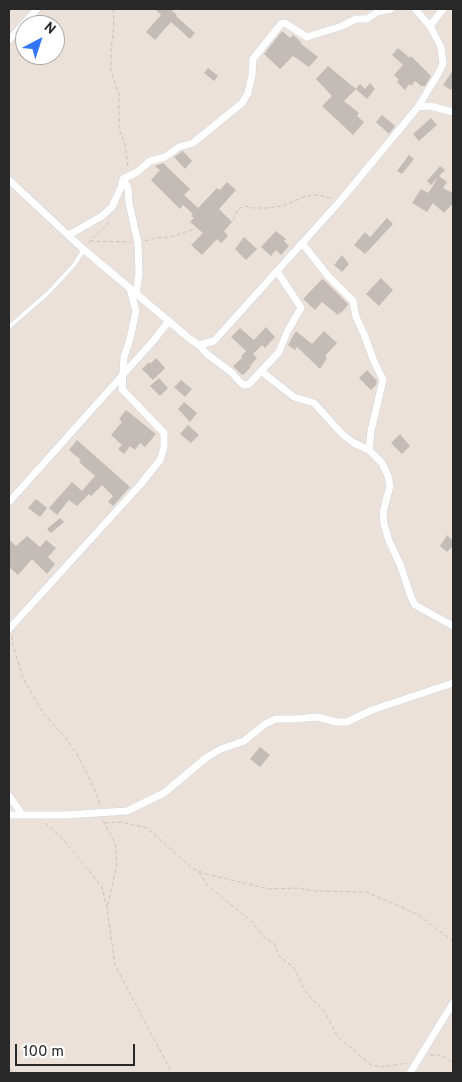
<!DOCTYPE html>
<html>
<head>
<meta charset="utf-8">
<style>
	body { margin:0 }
	#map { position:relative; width:462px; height:1082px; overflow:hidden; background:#ece1d8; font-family:Overpass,sans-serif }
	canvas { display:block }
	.frame { position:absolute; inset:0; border:10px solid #282828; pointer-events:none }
	.north { position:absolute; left:15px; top:15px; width:50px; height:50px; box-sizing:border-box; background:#fff; border:1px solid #a9a9a9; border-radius:50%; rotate:40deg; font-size:14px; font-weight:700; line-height:20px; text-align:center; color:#282828 }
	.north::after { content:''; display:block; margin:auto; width:18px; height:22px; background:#3276ff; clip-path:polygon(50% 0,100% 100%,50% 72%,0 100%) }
	.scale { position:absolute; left:15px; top:1044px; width:120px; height:22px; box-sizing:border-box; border:2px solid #282828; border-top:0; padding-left:6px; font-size:15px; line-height:18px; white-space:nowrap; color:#282828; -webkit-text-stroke:4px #fff; paint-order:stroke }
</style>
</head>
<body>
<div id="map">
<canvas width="462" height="1082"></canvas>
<div class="frame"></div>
<div class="north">N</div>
<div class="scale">100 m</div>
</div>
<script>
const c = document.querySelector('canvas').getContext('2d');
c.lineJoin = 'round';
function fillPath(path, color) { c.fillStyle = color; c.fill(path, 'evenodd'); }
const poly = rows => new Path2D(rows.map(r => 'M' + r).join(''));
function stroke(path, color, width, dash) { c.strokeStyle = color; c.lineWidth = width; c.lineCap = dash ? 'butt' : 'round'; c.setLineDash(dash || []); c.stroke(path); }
fillPath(poly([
	[155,9,170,9,177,15,176,16,195,33,190,39,171,22,155,40,146,32,161,15],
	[282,31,290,38,293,35,301,42,300,43,318,57,309,67,293,56,280,69,264,54],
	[398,48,410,58,411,56,431,76,425,86,421,86,415,81,411,86,409,84,405,90,397,82,399,80,394,75,403,65,392,55],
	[328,66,356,89,344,101,359,113,357,116,364,122,353,135,322,106,332,96,316,79],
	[208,68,218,76,214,81,204,73],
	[453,70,453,86,451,90,443,85],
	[370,83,375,89,367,99,356,89,360,84,365,89],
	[382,115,395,126,389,134,376,122],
	[431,118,437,125,419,141,413,134],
	[183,151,192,161,185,169,174,157],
	[409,155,414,159,402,174,397,171],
	[163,163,190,189,184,195,198,208,217,188,220,190,227,182,236,190,219,209,232,222,224,231,228,236,221,243,217,239,202,255,191,245,203,233,190,222,194,218,191,216,193,214,183,205,180,209,151,180,160,170,155,166],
	[440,166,445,170,439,176,447,182,443,188,453,193,453,203,444,213,433,203,427,212,412,203,421,189,428,193,438,178,431,185,427,181],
	[387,218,393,224,365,254,354,245,365,232,370,237],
	[276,231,286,239,284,241,289,246,281,255,276,250,271,256,261,247],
	[244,237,257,249,246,260,235,249],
	[342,255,349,264,342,272,334,265],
	[381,278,393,290,379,306,366,294],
	[322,279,324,280,348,304,348,305,341,313,340,312,338,315,322,302,315,310,303,299],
	[266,327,275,337,265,348,262,345,253,354,257,358,250,366,251,367,243,375,241,374,233,366,242,358,241,356,246,351,231,337,240,328,254,340],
	[296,331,312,344,324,331,337,343,325,356,327,358,320,369,297,347,295,350,288,345],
	[156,358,165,368,153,380,142,369,149,362,150,364],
	[367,370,377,381,376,385,371,390,359,378],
	[159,378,168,388,160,396,150,386],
	[181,380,192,389,185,397,174,387],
	[184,402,197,413,190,422,178,409],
	[126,410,156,434,145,447,140,443,135,450,130,446,124,454,118,449,122,445,111,435,122,422,119,419],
	[188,425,199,435,191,443,180,434],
	[400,434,410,446,402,454,391,443],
	[77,440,130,487,113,506,108,502,113,496,102,485,91,496,89,494,77,506,69,500,57,515,49,508,72,482,82,491,95,476,79,462,81,460,69,450],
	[36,499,47,508,40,517,28,508],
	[60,518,64,522,51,533,47,529],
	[447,535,453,541,453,546,447,552,440,546],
	[27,536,40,547,46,540,56,548,48,557,55,564,47,574,32,559,18,575,9,567,9,539,16,546],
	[260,747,270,755,260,767,250,759]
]), '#c3bbb5');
const service = poly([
	[9,327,49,292,74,265,84,249]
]);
const minor = poly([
	[430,26,443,9],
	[9,40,37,9],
	[418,107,430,106,453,112],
	[123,179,128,188,129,203,138,243,139,274,136,294],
	[9,180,82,248,190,339,199,345,214,341,341,200,418,107,438,74,443,64,441,47,430,26,415,9],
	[69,235,102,216,112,207,121,187,123,179,137,172,150,161,165,157,179,147,193,143,242,103,248,93,252,75,253,59,281,24,285,23,307,37,342,26,356,19,367,19,377,12,391,9],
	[302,243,328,276,353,301,356,317,364,334,373,359,383,380,371,431,369,450],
	[199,345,207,354,231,372,241,383,245,385,249,384,279,352,287,332,301,308,277,271],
	[261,371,294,397,314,403,343,435,354,443,369,450,382,463,388,476,390,486,383,512,384,524,389,541,400,564,411,597,415,605,453,626],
	[9,502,154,340,169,321],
	[9,629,140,485,160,460,164,447,164,433,122,389,124,357,130,339,136,311,130,289],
	[9,796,22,814],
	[9,815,65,815,127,811,164,793,207,757,221,749,244,741,265,724,276,719,294,719,317,717,336,722,347,722,372,710,453,683],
	[410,1073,453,1003]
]);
stroke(service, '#cdd5e3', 5);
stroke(minor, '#cdd5e3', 8);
stroke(poly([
	[113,9,114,24,111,51,111,71,119,95,119,129,125,145,128,167],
	[233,220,238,209,245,206,253,208,266,208,283,206,306,196,318,195,333,199],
	[90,241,131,242],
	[145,241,155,238,171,237,194,229],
	[88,243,107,225,109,221],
	[12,636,13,645,23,678,43,713,65,737,77,754,92,784,99,800,99,805],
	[103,821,115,843,117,864,107,908],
	[45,823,63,839,102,887,107,908,115,965,172,1073],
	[105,823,121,822,147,828,192,868,206,874,269,889,298,888,313,891,366,892,417,914,453,941],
	[199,872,207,885,251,921,264,937,275,944,279,956,294,968,305,991,324,1011,338,1037,371,1065,382,1067,407,1063],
	[430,1055,439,1055,448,1059,453,1065],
	[9,1069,18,1073]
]), '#c3c3c3', 1, [4, 2.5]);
stroke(service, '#fff', 4);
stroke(minor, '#fff', 7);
</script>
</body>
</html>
